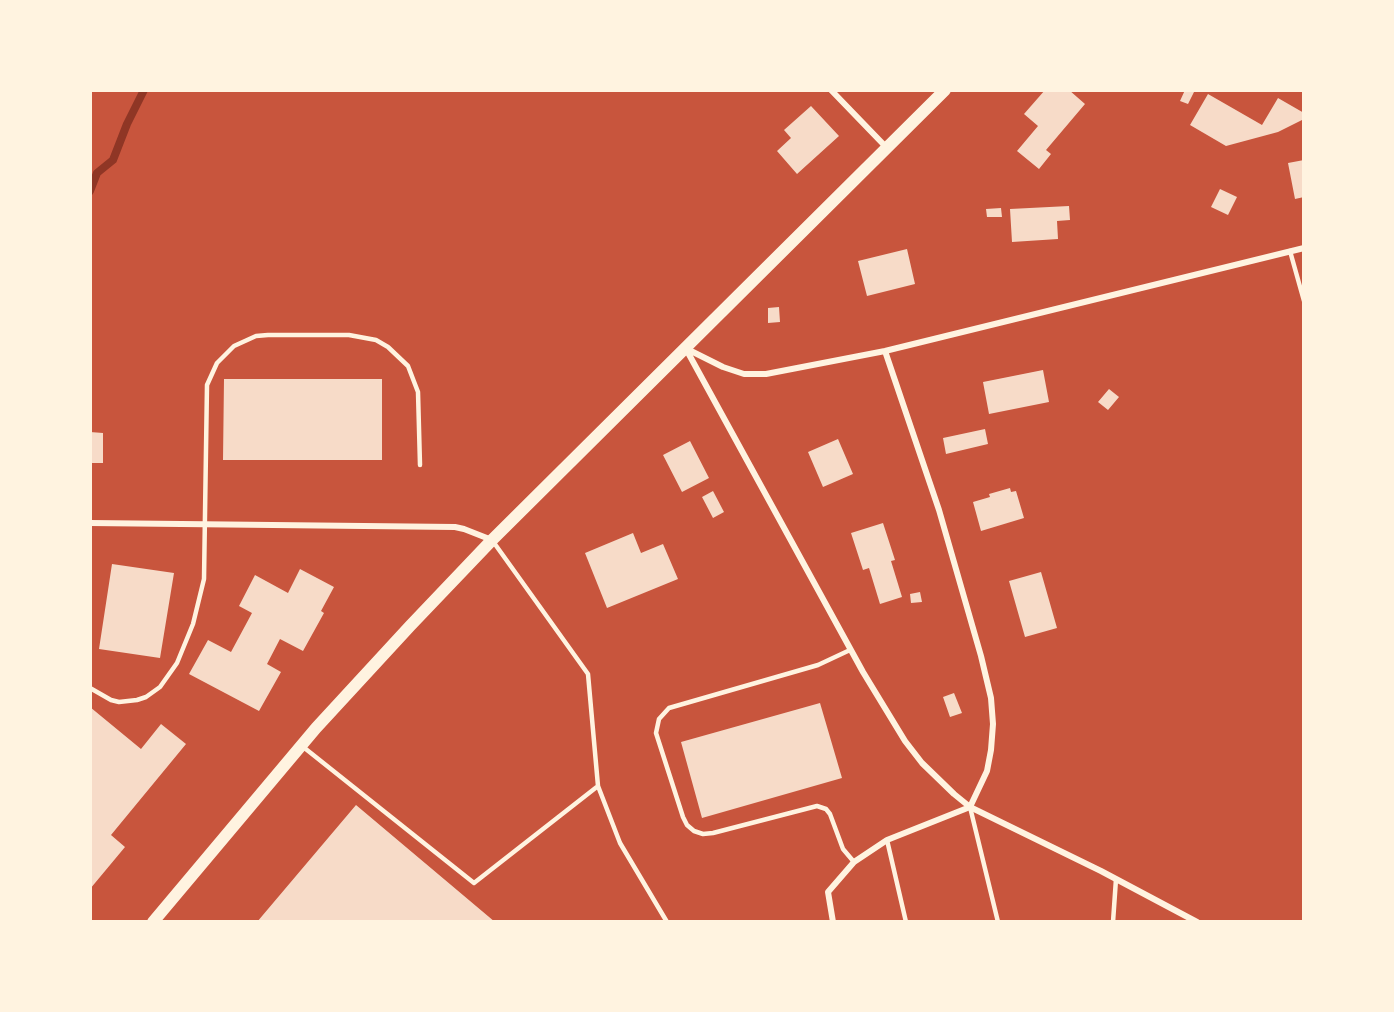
<!DOCTYPE html>
<html>
<head>
<meta charset="utf-8">
<style>
	body { margin:0 }
	#map { position:relative; width:1394px; height:1012px; overflow:hidden; background:#c8553d; font-family:"Archivo Narrow",sans-serif }
	canvas { display:block }
	.frame { position:absolute; inset:0; border:92px solid #fff3e0; pointer-events:none }
</style>
</head>
<body>
<div id="map">
<canvas width="1394" height="1012"></canvas>
<div class="frame"></div>
</div>
<script>
const c = document.querySelector('canvas').getContext('2d');
c.lineJoin = 'round';
const poly = rows => new Path2D(rows.map(r => 'M' + r).join(''));
function stroke(path, color, width, dash) { c.strokeStyle = color; c.lineWidth = width; c.lineCap = dash ? 'butt' : 'round'; c.setLineDash(dash || []); c.stroke(path); }
function fillPath(path, color) { c.fillStyle = color; c.fill(path, 'evenodd'); }
stroke(poly([
	[90,191,97,173,113,160,127,124,144,90]
]), '#8f3625', 8);
fillPath(poly([
	[1045,90,1069,90,1085,104,1046,150,1051,154,1039,169,1017,151,1038,126,1024,114],
	[1185,90,1194,92,1188,104,1180,101],
	[1208,94,1262,125,1278,98,1304,113,1304,119,1278,132,1226,146,1190,125],
	[811,106,839,136,797,174,777,151,791,138,784,130],
	[1304,160,1304,197,1295,199,1288,163],
	[1220,189,1237,197,1228,215,1211,207],
	[1069,206,1070,220,1057,221,1058,239,1012,242,1010,209],
	[1001,208,1002,217,987,217,986,209],
	[907,249,915,284,867,296,858,261],
	[779,307,780,322,768,323,768,308],
	[1043,370,1049,402,989,414,983,382],
	[224,379,382,379,382,460,223,460],
	[1109,389,1119,397,1108,410,1098,402],
	[985,429,988,444,946,454,943,438],
	[90,432,103,433,103,463,90,463],
	[838,439,853,474,823,487,808,452],
	[690,441,709,478,682,492,663,455],
	[1010,488,1011,492,1016,491,1024,518,981,531,973,502,990,497,989,494],
	[713,491,724,512,713,518,702,497],
	[883,523,895,560,891,561,902,597,880,604,869,568,863,570,851,533],
	[633,533,641,553,663,544,678,579,607,608,585,553],
	[112,564,174,573,160,658,99,649],
	[300,569,334,587,321,611,324,613,303,651,280,639,267,664,281,672,259,711,189,674,208,640,231,652,252,613,239,606,255,575,288,593],
	[1041,572,1057,628,1025,637,1009,581],
	[920,592,922,602,911,603,910,594],
	[954,693,962,713,950,717,943,697],
	[820,703,842,778,702,818,681,742],
	[90,707,141,749,161,724,186,744,111,835,125,847,90,889],
	[356,805,495,922,257,922]
]), '#f7dbc8');
stroke(poly([
	[1290,251,1304,301],
	[850,650,818,665,669,708,659,719,656,733,683,817,687,825,694,831,703,834,713,833,817,806,826,809,830,814,843,849,854,862],
	[90,688,111,700,119,702,137,700,146,697,160,687,177,663,193,624,204,579,207,385,217,363,234,346,256,336,268,335,349,335,376,340,388,347,408,366,418,392,420,465],
	[302,746,474,883,598,786,588,674,492,540],
	[598,786,620,843,667,922],
	[970,807,998,922],
	[887,840,906,922],
	[1113,922,1116,879]
]), '#fff3e0', 4.5);
stroke(poly([
	[831,90,887,148],
	[686,349,863,672,905,741,922,763,954,794,970,807,1101,871,1197,922],
	[687,349,723,367,744,374,766,374,885,351,1304,248],
	[90,523,455,527,464,529,492,540],
	[833,922,828,892,854,862,887,840,970,807,987,771,991,750,993,724,991,698,981,656,939,510,885,351]
]), '#fff3e0', 6);
stroke(poly([
	[153,922,316,728,410,626,492,540,945,90]
]), '#fff3e0', 12);
</script>
</body>
</html>
